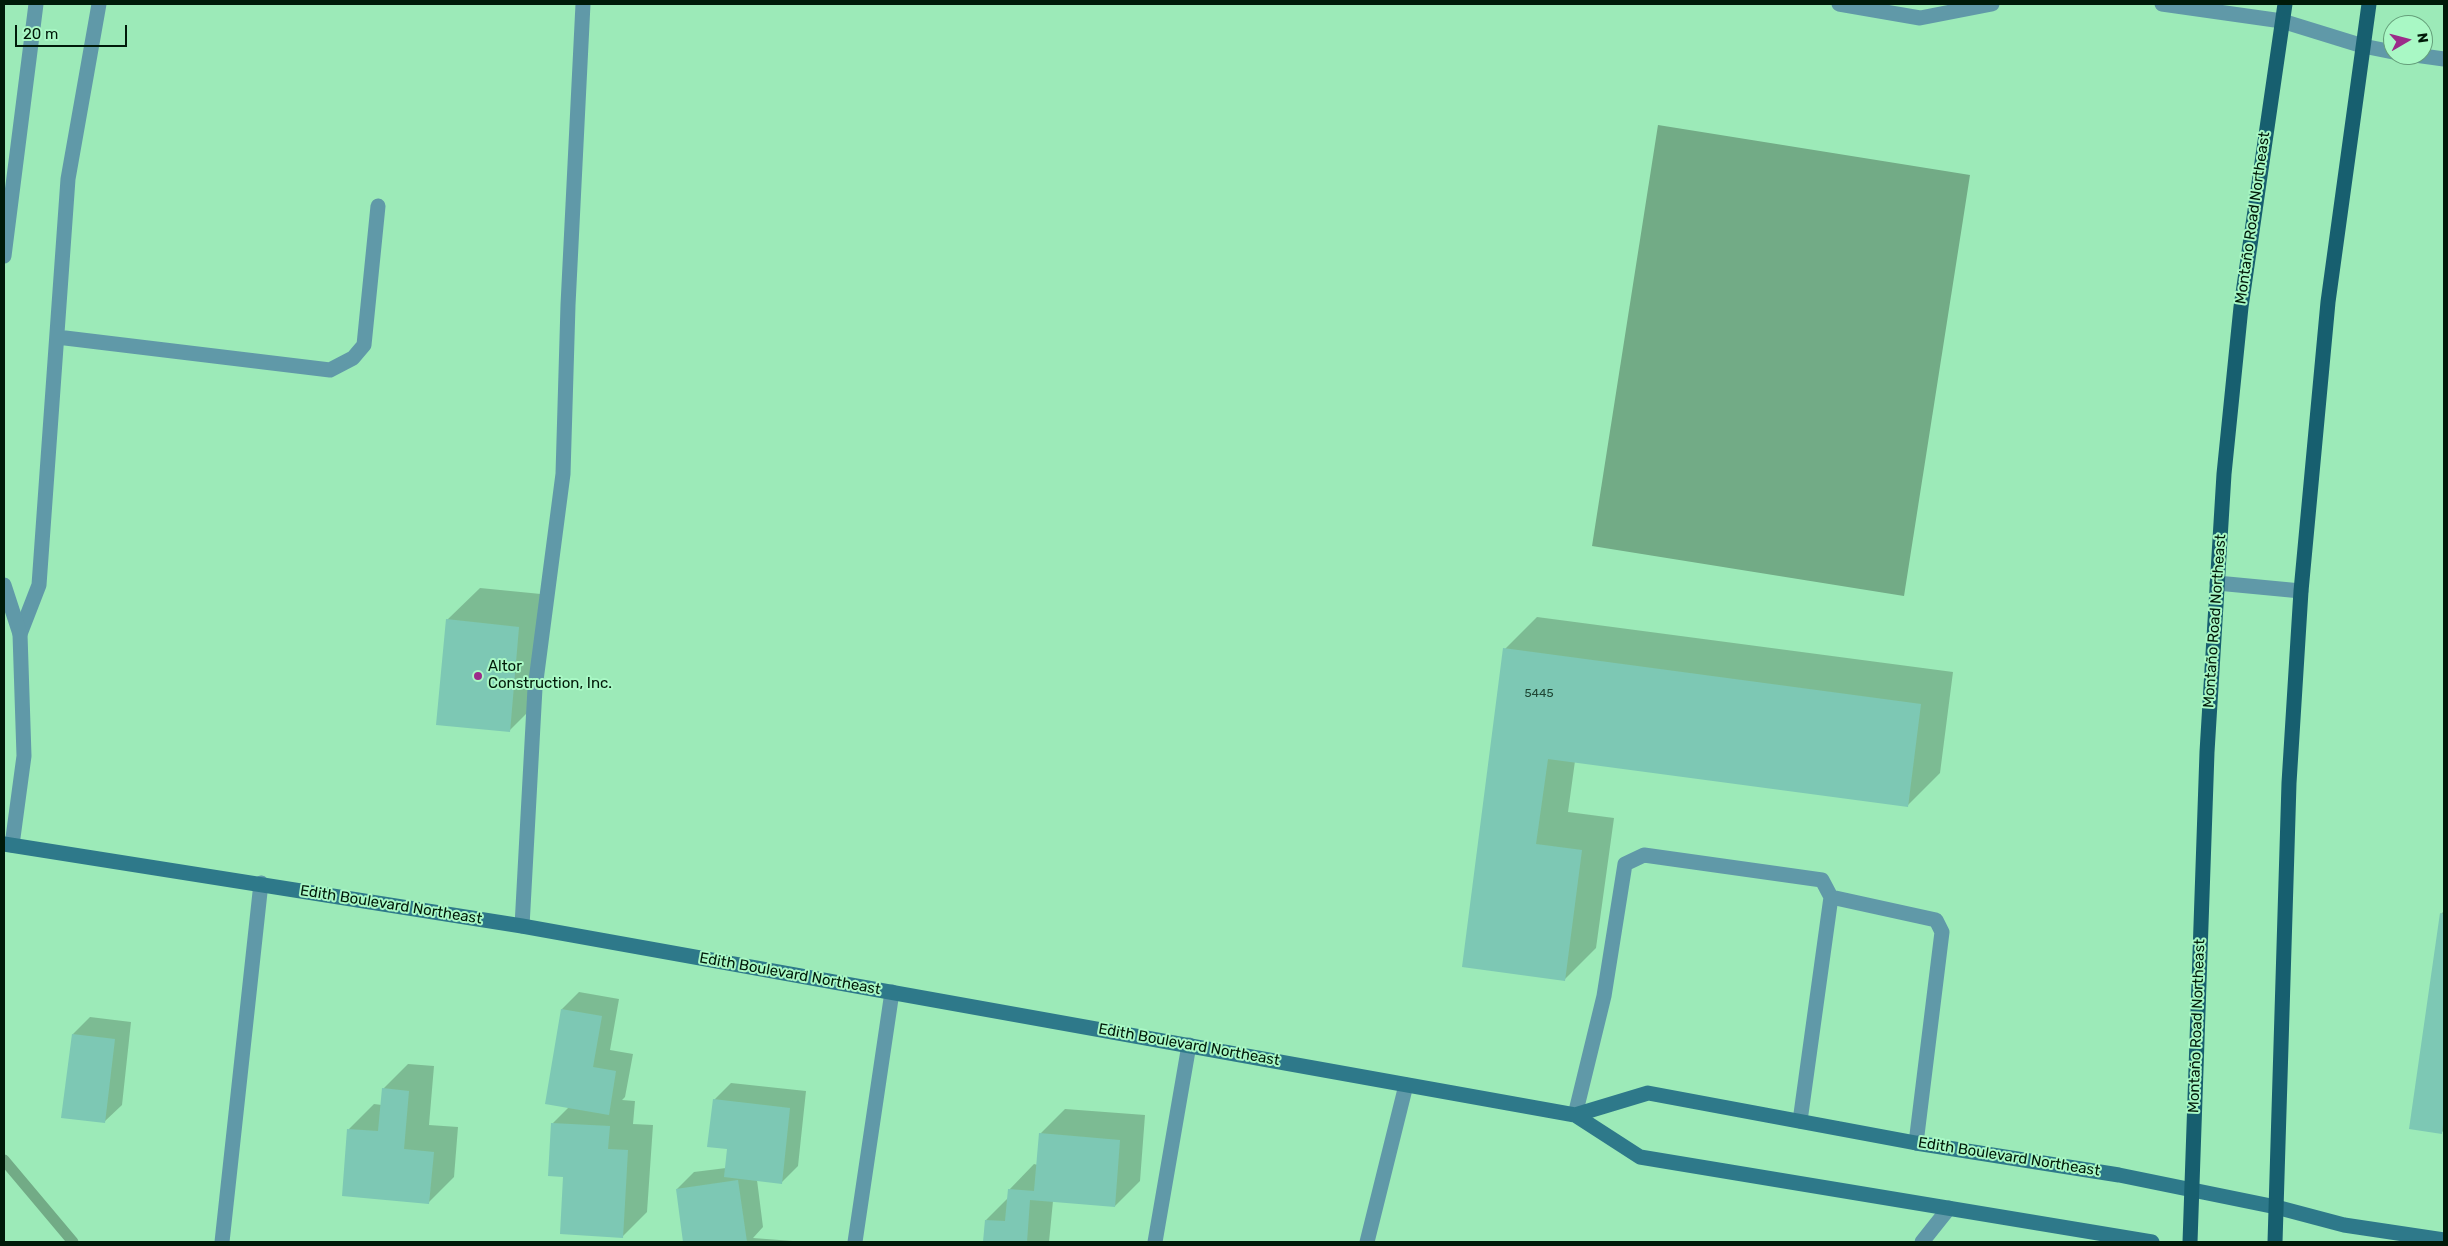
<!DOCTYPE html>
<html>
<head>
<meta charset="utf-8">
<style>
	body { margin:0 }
	#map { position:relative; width:2448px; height:1246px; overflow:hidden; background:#9ceab8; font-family:Rubik,sans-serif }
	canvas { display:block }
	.frame { position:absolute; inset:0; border:5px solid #001a09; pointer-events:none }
	.north { position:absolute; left:2383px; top:15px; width:50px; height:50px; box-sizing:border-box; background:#a9f8c5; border:1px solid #659f7a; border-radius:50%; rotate:82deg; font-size:14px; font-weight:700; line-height:20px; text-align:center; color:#001a09 }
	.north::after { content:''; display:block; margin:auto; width:18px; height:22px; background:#9c2b89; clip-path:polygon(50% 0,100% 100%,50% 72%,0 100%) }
	.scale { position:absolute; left:15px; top:25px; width:112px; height:22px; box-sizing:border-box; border:2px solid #001a09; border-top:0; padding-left:6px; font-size:15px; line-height:18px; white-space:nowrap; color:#001a09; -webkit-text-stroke:4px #a9f8c5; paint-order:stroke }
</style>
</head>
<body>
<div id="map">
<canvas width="2448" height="1246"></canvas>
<div class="frame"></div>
<div class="north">N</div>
<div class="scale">20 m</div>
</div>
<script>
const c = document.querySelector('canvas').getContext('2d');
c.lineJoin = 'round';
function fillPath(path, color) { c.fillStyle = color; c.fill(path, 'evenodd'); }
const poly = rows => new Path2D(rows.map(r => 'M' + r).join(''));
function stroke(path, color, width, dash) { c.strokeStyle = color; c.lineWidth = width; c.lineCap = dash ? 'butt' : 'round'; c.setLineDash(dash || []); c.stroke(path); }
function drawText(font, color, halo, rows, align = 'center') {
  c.font = font + ' Rubik,sans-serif'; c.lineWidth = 4; c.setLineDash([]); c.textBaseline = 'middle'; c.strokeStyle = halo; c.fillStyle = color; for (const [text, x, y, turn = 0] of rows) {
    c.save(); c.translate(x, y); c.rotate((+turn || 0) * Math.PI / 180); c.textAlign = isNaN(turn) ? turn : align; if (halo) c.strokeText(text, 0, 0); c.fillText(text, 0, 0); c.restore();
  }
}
fillPath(poly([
	[1658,125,1970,175,1904,596,1592,546]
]), '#72ab86');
fillPath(poly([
	[480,588,551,595,541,699,509,731,447,620],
	[1537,617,1953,672,1940,773,1908,805,1575,761,1568,812,1614,818,1596,948,1564,980,1464,966,1505,649],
	[2444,911,2444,1130,2441,1133,2441,914],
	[579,992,619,999,610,1050,633,1054,625,1097,622,1100,635,1101,633,1124,653,1125,647,1212,622,1237,564,1175,553,1123,569,1107,562,1009],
	[90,1017,131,1022,122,1105,104,1122,73,1034],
	[408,1064,434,1066,429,1125,458,1127,454,1177,429,1202,343,1195,349,1129,374,1104,382,1105,383,1089],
	[731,1083,806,1091,798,1166,781,1183,757,1180,763,1227,753,1238,806,1242,684,1242,677,1189,694,1172,726,1168,729,1148,714,1100],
	[1065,1109,1145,1115,1140,1181,1115,1206,1053,1201,1049,1242,984,1242,986,1220,1008,1198,1009,1190,1034,1164,1038,1165,1040,1134]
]), '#0003');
stroke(poly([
	[4,1160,73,1242]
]), '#72ab86', 11);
fillPath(poly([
	[446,619,519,627,510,732,436,725],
	[1503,648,1921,704,1908,807,1548,759,1536,844,1582,850,1565,981,1462,967],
	[2440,913,2444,914,2444,1114,2442,1134,2409,1129],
	[561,1009,602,1016,593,1067,616,1071,609,1115,545,1104],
	[72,1034,115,1039,105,1123,61,1118],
	[382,1088,409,1091,404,1149,434,1152,429,1204,342,1196,347,1129,378,1131],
	[713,1099,790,1108,782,1184,724,1177,727,1149,707,1147],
	[551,1123,610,1126,608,1149,628,1150,623,1238,560,1234,563,1177,548,1176],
	[1039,1133,1120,1140,1115,1207,1030,1200,1027,1242,983,1242,985,1220,1005,1221,1008,1189,1034,1191],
	[738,1180,747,1242,683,1242,676,1189]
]), '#7dc8b4');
stroke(poly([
	[1839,4,1920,18,1992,4],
	[2162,4,2282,21,2363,46,2393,52],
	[2415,55,2444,59],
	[57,337,330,370,353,358,364,345,378,206],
	[2217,583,2301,591],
	[20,634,39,585,68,179,99,4],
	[1831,897,1936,920,1942,932,1916,1143],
	[522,926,535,688,563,474,568,305,583,4],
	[1575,1115,1604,996,1625,864,1644,855,1822,880,1831,897,1800,1121],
	[855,1242,892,992],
	[1155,1242,1189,1045],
	[1367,1242,1406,1085]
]), '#6099a8', 15);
stroke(poly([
	[4,256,36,4],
	[4,585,20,634,24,756,12,845],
	[222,1242,261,883],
	[1922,1242,1949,1208]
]), '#6099a8', 15);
stroke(poly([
	[4,844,522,926,1575,1115,1640,1157,2152,1242],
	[1575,1115,1648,1093,1916,1143,2119,1175,2276,1207,2344,1225,2444,1240]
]), '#2e798a', 15);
stroke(poly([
	[2190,1242,2207,752,2224,474,2241,307,2285,4],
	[2275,1242,2289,783,2301,591,2328,302,2369,4]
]), '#175f6f', 15);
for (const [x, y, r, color] of [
	[478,676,5,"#9c2b89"]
]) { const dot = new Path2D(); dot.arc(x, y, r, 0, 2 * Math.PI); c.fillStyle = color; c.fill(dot); stroke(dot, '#a9f8c5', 2); }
drawText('12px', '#1f4634', null, [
	["5445",1539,694]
]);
drawText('15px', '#001a09', '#a9f8c5', [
	["Montaño Road Northeast",2253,218,-82],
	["Montaño Road Northeast",2215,621,-86],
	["Edith Boulevard Northeast",391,905,9],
	["Edith Boulevard Northeast",790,974,10],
	["Montaño Road Northeast",2197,1026,-88],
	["Edith Boulevard Northeast",1189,1045,10],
	["Edith Boulevard Northeast",2009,1157,9]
]);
drawText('15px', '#001a09', '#a9f8c5', [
	["Altor",488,667],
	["Construction, Inc.",488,684]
], 'left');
</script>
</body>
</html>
